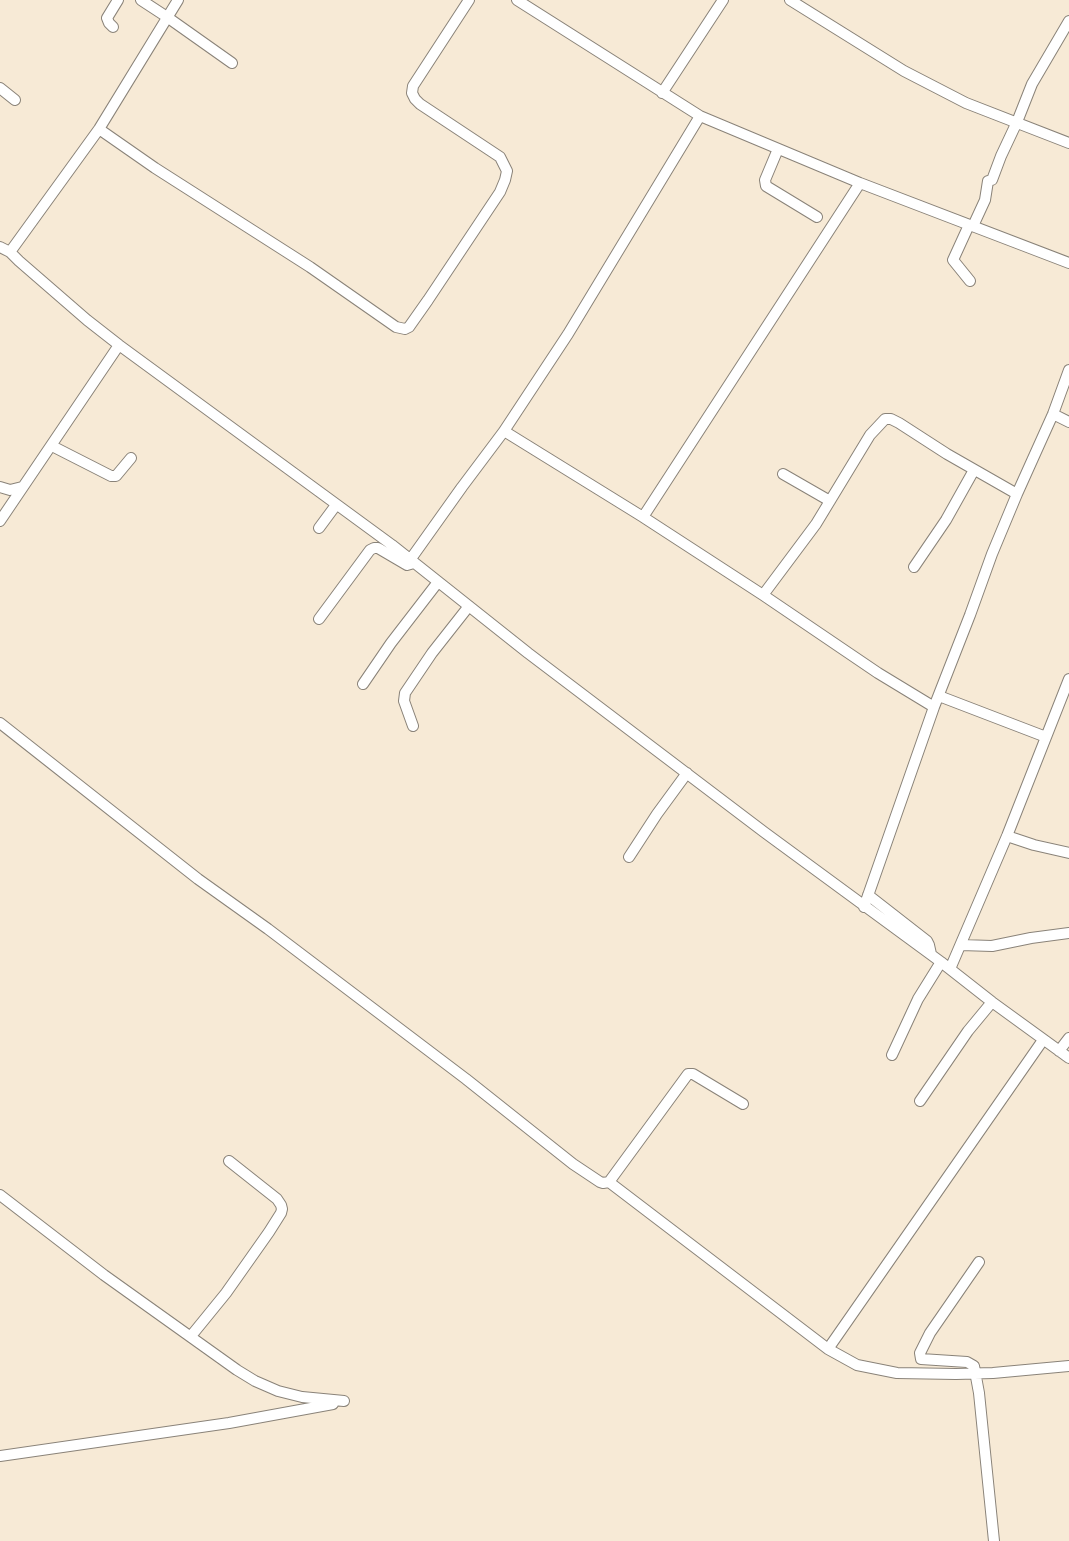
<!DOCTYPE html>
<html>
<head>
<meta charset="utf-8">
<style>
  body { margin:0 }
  canvas { display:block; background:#f7ead6 }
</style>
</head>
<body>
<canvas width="1069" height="1541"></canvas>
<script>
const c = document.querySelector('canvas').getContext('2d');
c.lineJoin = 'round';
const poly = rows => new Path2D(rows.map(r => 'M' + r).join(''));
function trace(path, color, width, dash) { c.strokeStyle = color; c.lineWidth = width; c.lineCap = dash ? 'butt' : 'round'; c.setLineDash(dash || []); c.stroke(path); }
const minor = poly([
  [141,0,167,17,232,63],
  [517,0,700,116,860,183,1069,263],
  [790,0,904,71,966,103,1069,143],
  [113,27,109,23,107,18,118,0],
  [0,88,15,100],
  [662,93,723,0],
  [99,129,155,168,310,267,396,327,405,329,409,327,428,300,500,192,505,180,507,171,500,157,420,104,415,99,412,93,413,86,469,0],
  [778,149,765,180,766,186,817,217],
  [969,225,953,260,970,281],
  [973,226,985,200,988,181,992,180,1001,156,1017,122,1032,84,1069,21],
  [0,247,10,252,19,261,87,320,119,345,392,545,528,653,764,832,941,962,992,1002,1069,1058],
  [10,252,99,129,178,0],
  [1053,414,1069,422],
  [504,431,643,517,763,595,878,673,934,707],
  [52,446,111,476,116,476,131,458],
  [783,474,830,501],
  [0,487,10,490,22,487],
  [643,517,860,183],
  [0,521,119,345],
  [319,528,336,505],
  [410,560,462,487,504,431,568,334,700,116],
  [914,567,946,520,974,470],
  [763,595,816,524,870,435,885,419,891,419,899,423,947,454,1017,494],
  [319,619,370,550,374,548,378,548,407,565,414,563],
  [363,684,391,643,438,582],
  [939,696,1046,737],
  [0,723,198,879,268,929,466,1079,573,1164,600,1182,603,1183,609,1182,688,1074,693,1074,743,1104],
  [413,726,404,701,405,693,432,653,469,606],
  [1007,836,1034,845,1069,853],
  [629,857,657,814,687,773],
  [868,895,927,941,929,945,931,954],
  [864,907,934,707,970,615,992,554,1017,494,1053,414,1069,370],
  [961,945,992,946,1031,938,1069,933],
  [950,969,1007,836,1069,679],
  [1059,1051,1069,1038],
  [892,1055,918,999,941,962],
  [920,1101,968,1031,992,1002],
  [609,1182,828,1349,857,1365,897,1373,956,1374,993,1373,1069,1366],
  [0,1195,104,1275,237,1370,255,1381,278,1391,302,1397,344,1401],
  [979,1262,930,1333,920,1353,921,1359,967,1362,974,1366,979,1393,994,1541],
  [191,1336,226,1293,269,1232,281,1213,282,1209,281,1205,277,1199,229,1161],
  [828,1349,1043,1040],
  [0,1456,229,1423,333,1404]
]);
trace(minor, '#8a8379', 12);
trace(minor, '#fff', 10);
</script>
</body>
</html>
